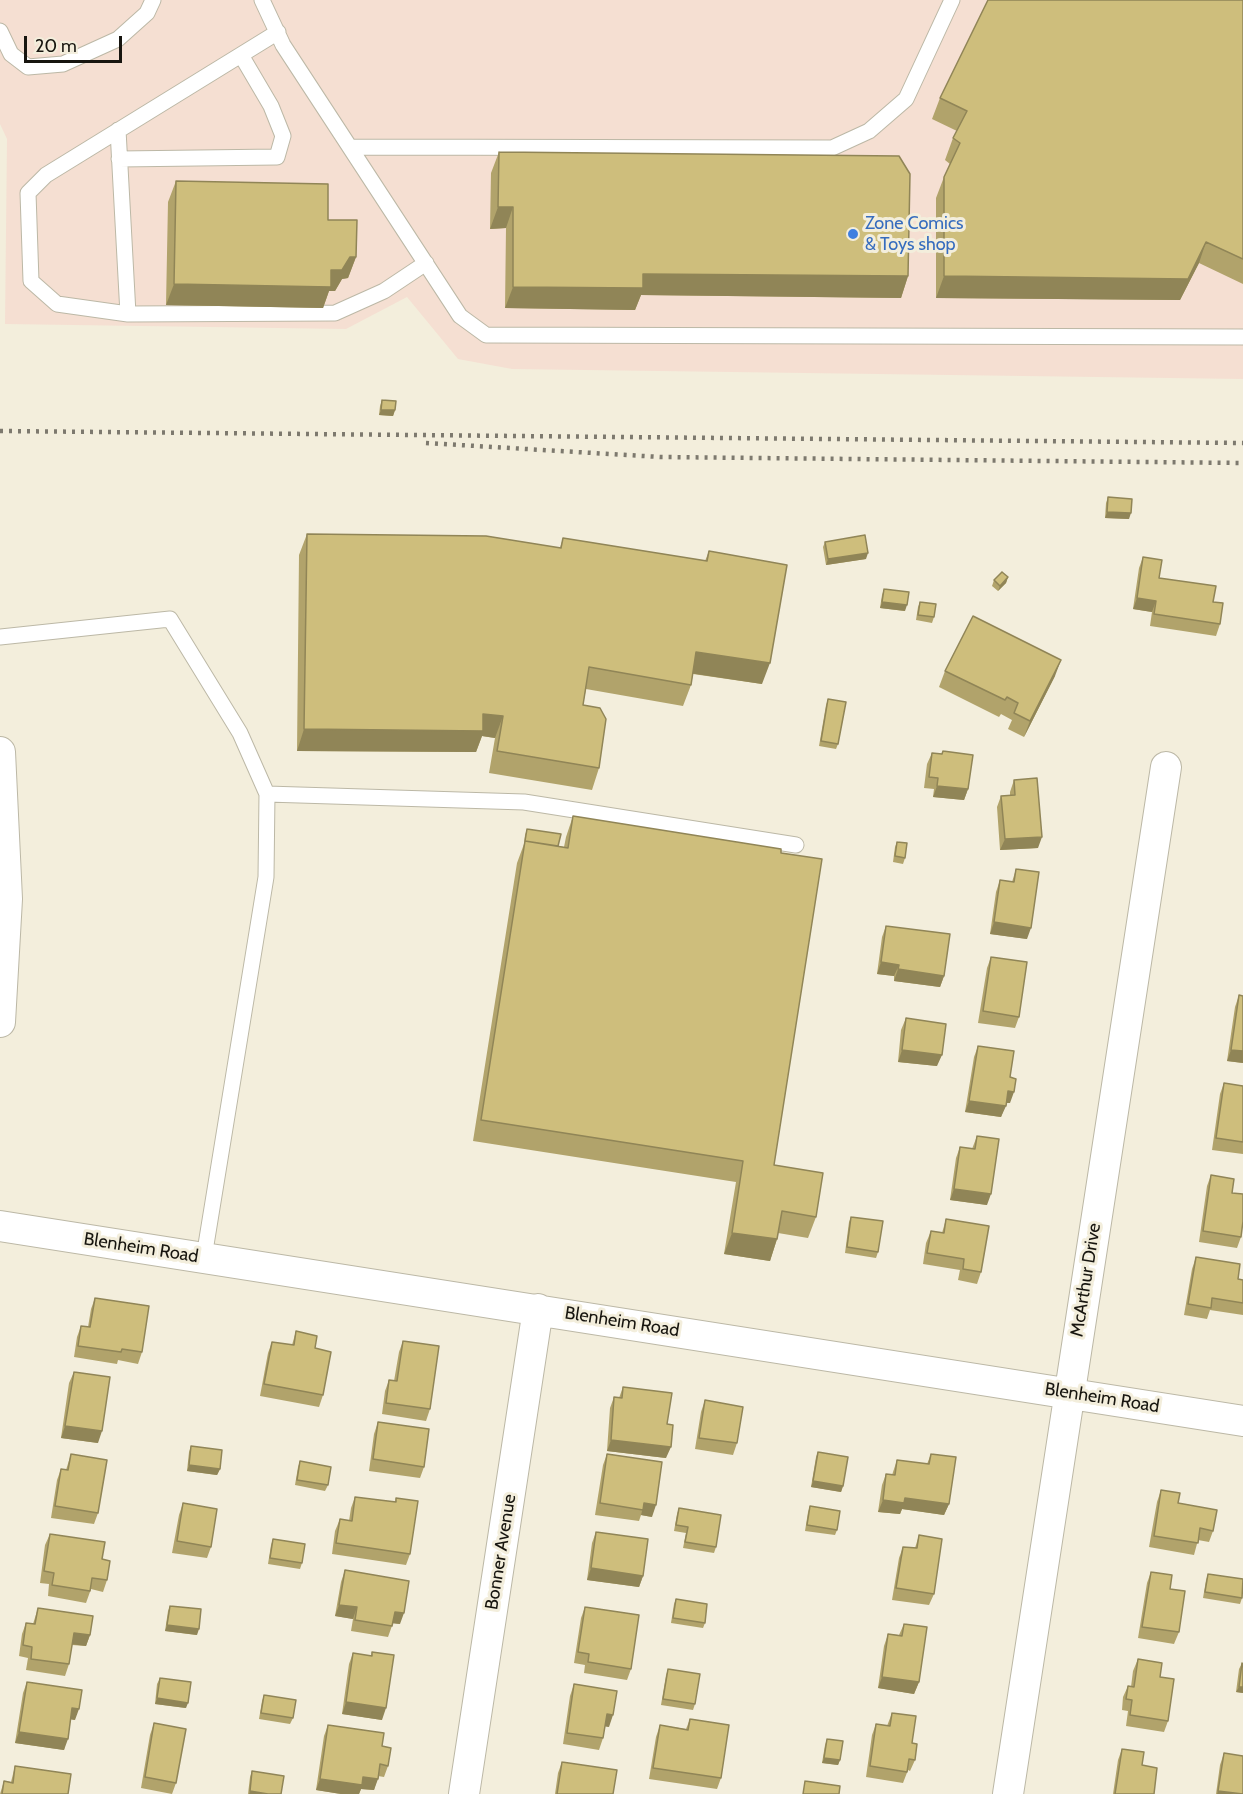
<!DOCTYPE html>
<html>
<head>
<meta charset="utf-8">
<style>
  body { margin:0 }
  #map { position:relative; width:1243px; height:1794px; overflow:hidden; background:#f3eedc; font-family:Cabin,sans-serif }
  canvas { display:block }
  .scale { position:absolute; left:24px; top:36px; width:98px; height:27px; box-sizing:border-box; border:3px solid #17150f; border-top:0; padding-left:8px; font-size:18px; line-height:21px; white-space:nowrap; color:#17150f; -webkit-text-stroke:4px #f3eedc; paint-order:stroke }
</style>
</head>
<body>
<div id="map">
<canvas width="1243" height="1794"></canvas>
<div class="scale">20 m</div>
</div>
<script>
const c = document.querySelector('canvas').getContext('2d');
c.lineJoin = 'round';
function paint(path, color) { c.fillStyle = color; c.fill(path, 'evenodd'); }
const poly = rows => new Path2D(rows.map(r => 'M' + r).join(''));
function trace(path, color, width, dash) { c.strokeStyle = color; c.lineWidth = width; c.lineCap = dash ? 'butt' : 'round'; c.setLineDash(dash || []); c.stroke(path); }
function label(font, color, halo, rows, align = 'center') {
  c.font = font + ' Cabin,sans-serif'; c.lineWidth = 6; c.setLineDash([]); c.textBaseline = 'middle'; c.strokeStyle = halo; c.fillStyle = color; for (const [text, x, y, turn = 0] of rows) {
    c.save(); c.translate(x, y); c.rotate((+turn || 0) * Math.PI / 180); c.textAlign = isNaN(turn) ? turn : align; if (halo) c.strokeText(text, 0, 0); c.fillText(text, 0, 0); c.restore();
  }
}
paint(poly([
  [0,0,1243,0,1243,379,512,369,458,359,407,297,346,329,5,324,7,139,0,124]
]), '#f5dfd2');
const lane = poly([
  [262,0,283,45,460,316,486,335,1243,337],
  [0,31,11,54,28,67,63,64,118,39,147,13,153,0],
  [278,32,46,175,28,193,31,281,57,304,128,314,335,313,384,291,426,263],
  [118,130,128,314],
  [350,147,832,148,869,131,906,99,952,0],
  [119,159,277,157,283,136,271,106,241,55],
  [0,637,170,619,240,733,267,794,266,877,204,1257],
  [267,794,524,802,796,845]
]);
const street = poly([
  [0,752,7,899,0,1022],
  [0,1226,1243,1421],
  [464,1794,538,1309],
  [1008,1794,1166,767]
]);
trace(lane, '#bcb8a6', 17);
trace(street, '#bcb8a6', 32);
trace(lane, '#fff', 15);
trace(street, '#fff', 30);
trace(poly([
  [0,431,1243,443],
  [426,443,660,457,1243,463]
]), '#7d796e', 4.5, [3, 6]);
paint(poly([
  [1243,0,1243,284,1199,263,1180,300,936,298,936,198,944,177,950,164,945,160,953,138,957,131,932,119,940,98],
  [499,152,908,276,901,298,641,295,635,310,505,308,506,228,490,229,491,173],
  [176,181,328,220,356,257,348,278,342,279,335,291,329,291,323,308,166,305,168,202],
  [382,400,395,410,393,416,379,415,380,406],
  [1108,497,1129,519,1105,518,1106,503],
  [307,534,560,548,563,538,705,561,709,551,762,684,693,674,691,685,683,706,586,689,583,705,599,768,592,790,489,773,495,738,482,736,476,752,297,751,299,555],
  [825,542,866,559,826,565,823,547],
  [1143,557,1159,578,1213,602,1220,624,1216,636,1150,626,1152,612,1133,609,1139,568],
  [1008,577,1006,583,998,591,992,586,994,580],
  [884,589,905,611,880,608,882,595],
  [920,602,934,617,932,623,916,620,918,607],
  [945,671,1055,676,1024,737,1008,729,1012,720,1001,714,999,717,939,687],
  [828,699,838,744,836,749,819,746,826,705],
  [943,751,968,789,964,800,933,797,934,789,924,788,927,764,932,753,942,754],
  [1014,780,1038,848,1000,850,997,807,1001,796,1010,795,1010,792],
  [573,816,781,853,774,1165,816,1217,808,1238,778,1233,777,1239,770,1261,724,1254,736,1182,473,1141,517,863,524,844,525,835,527,829,559,846,564,847,566,837],
  [897,842,905,858,903,864,893,862,895,847],
  [1016,869,1027,939,990,934,996,892,1000,880,1012,882],
  [886,926,944,976,940,987,894,981,894,976,877,974,882,937],
  [991,957,1019,1017,1015,1028,978,1023,987,968],
  [1239,995,1243,1063,1227,1061,1235,1007],
  [906,1018,937,1066,898,1062,901,1030],
  [978,1046,1010,1077,1010,1103,1006,1103,1001,1117,965,1112,974,1057],
  [1224,1083,1243,1086,1243,1154,1212,1150,1220,1094],
  [977,1136,987,1205,950,1200,956,1158,960,1147,972,1149],
  [1211,1175,1232,1193,1241,1237,1237,1248,1199,1242,1207,1186],
  [851,1217,878,1252,876,1258,845,1253,849,1222],
  [946,1219,981,1272,977,1284,958,1280,960,1270,923,1264,926,1243,931,1231,942,1233],
  [1196,1257,1238,1279,1243,1280,1243,1315,1210,1310,1207,1319,1184,1315,1192,1269],
  [95,1298,142,1352,138,1364,118,1360,117,1364,74,1357,77,1337,81,1326,88,1327,91,1309],
  [296,1331,315,1348,323,1395,319,1407,260,1396,268,1353,272,1342,292,1345],
  [403,1341,430,1409,426,1421,382,1414,385,1391,389,1380,394,1381,399,1352],
  [74,1372,98,1443,61,1438,69,1383],
  [623,1387,667,1424,666,1458,607,1451,610,1408,614,1397,619,1398],
  [705,1400,737,1443,733,1455,695,1449,701,1412],
  [378,1422,424,1467,420,1478,369,1471,374,1434],
  [191,1446,220,1469,217,1475,187,1471,189,1452],
  [818,1452,843,1486,841,1492,811,1487,816,1457],
  [71,1454,98,1513,94,1524,51,1518,57,1480,61,1469,66,1470],
  [607,1454,652,1517,641,1515,639,1521,595,1515,603,1465],
  [931,1454,949,1504,944,1515,902,1509,900,1514,878,1512,882,1485,886,1474,892,1475,897,1460,927,1464],
  [300,1461,328,1485,325,1491,295,1485,298,1467],
  [1161,1490,1213,1531,1209,1542,1198,1540,1194,1555,1149,1547,1157,1502],
  [355,1497,395,1502,396,1498,410,1554,406,1565,332,1554,335,1531,340,1519,349,1521,351,1508],
  [183,1503,211,1547,207,1558,172,1553,179,1515],
  [810,1506,837,1530,835,1535,805,1531,808,1512],
  [679,1508,716,1547,714,1553,683,1548,686,1533,674,1531,677,1514],
  [596,1532,643,1576,639,1587,587,1580,592,1543],
  [50,1534,102,1559,107,1580,103,1592,91,1589,86,1603,48,1596,49,1584,40,1583,45,1545],
  [919,1535,934,1594,929,1605,892,1600,899,1558,903,1547,915,1548],
  [273,1539,302,1563,300,1569,268,1564,271,1545],
  [345,1570,400,1624,393,1623,388,1637,351,1631,353,1619,335,1616,341,1582],
  [1151,1572,1179,1632,1174,1644,1138,1638,1147,1583],
  [1208,1574,1242,1598,1240,1604,1203,1598,1206,1580],
  [676,1599,705,1623,703,1628,671,1623,674,1604],
  [170,1606,197,1635,165,1631,168,1611],
  [585,1607,631,1669,627,1680,584,1673,585,1665,574,1663,581,1618],
  [38,1608,90,1635,86,1646,72,1645,69,1664,65,1676,26,1670,28,1658,19,1656,22,1634,26,1623,33,1624],
  [904,1624,919,1682,914,1694,878,1688,884,1646,888,1634,899,1635],
  [372,1652,382,1720,342,1714,349,1664,353,1653,371,1656],
  [1138,1659,1160,1677,1168,1721,1164,1732,1126,1726,1128,1711,1122,1710,1123,1697,1128,1686,1131,1687,1133,1671],
  [1242,1663,1243,1664,1243,1693,1236,1692,1239,1669],
  [668,1669,695,1704,693,1710,661,1705,666,1675],
  [160,1678,186,1708,155,1704,157,1684],
  [27,1682,75,1720,71,1719,64,1750,15,1743,23,1693],
  [574,1684,609,1727,605,1726,603,1738,599,1750,563,1744,570,1696],
  [264,1695,293,1718,290,1724,259,1719,262,1701],
  [892,1713,912,1743,915,1760,910,1771,908,1770,903,1783,866,1777,872,1735,876,1724,887,1726],
  [690,1719,721,1778,717,1789,649,1779,656,1737,660,1725,686,1729],
  [154,1723,176,1783,172,1794,141,1788,150,1735],
  [328,1725,382,1746,388,1766,384,1777,378,1776,374,1790,361,1789,359,1794,341,1794,316,1790,324,1736],
  [827,1739,840,1760,838,1765,822,1763,825,1745],
  [1122,1749,1154,1794,1113,1794,1118,1760],
  [1224,1753,1243,1794,1216,1794,1220,1765],
  [562,1762,613,1794,555,1794,558,1773],
  [15,1766,68,1794,0,1794,4,1781,11,1782],
  [252,1771,281,1794,248,1794,250,1777]
]), '#b1a36b');
paint(poly([
  [498,207,513,207,506,228,490,229],
  [1206,242,1199,263,1180,300,936,298,944,276],
  [350,257,356,257,348,278,342,279,335,291,329,291,323,308,166,305,174,284,331,270],
  [643,274,908,276,901,298,641,295,635,310,505,308,513,287],
  [381,410,395,410,393,416,379,415],
  [1107,512,1131,513,1129,519,1105,518],
  [868,553,866,559,826,565,828,559],
  [1008,577,1006,583,998,591,1000,586],
  [1137,598,1156,601,1152,612,1133,609],
  [882,602,907,605,905,611,880,608],
  [696,652,770,663,762,684,689,673],
  [1061,660,1055,676,1024,737,1030,721],
  [483,714,503,716,495,738,482,736,476,752,297,751,304,729],
  [937,786,968,789,964,800,933,797],
  [1042,837,1038,848,1000,850,1005,839],
  [994,922,1031,928,1027,939,990,934],
  [881,962,899,965,894,976,877,974],
  [898,969,944,976,940,987,894,981],
  [902,1050,942,1055,937,1066,898,1062],
  [1231,1050,1243,1051,1243,1063,1227,1061],
  [1008,1091,1014,1092,1010,1103,1004,1103],
  [969,1101,1006,1106,1001,1117,965,1112],
  [954,1189,991,1194,987,1205,950,1200],
  [732,1233,777,1239,770,1261,724,1254],
  [65,1426,102,1431,98,1443,61,1438],
  [611,1440,671,1447,666,1458,607,1451],
  [189,1465,220,1469,217,1475,187,1471],
  [813,1481,843,1486,841,1492,811,1487],
  [905,1498,949,1504,944,1515,902,1509,900,1514,878,1512,883,1500],
  [644,1503,656,1505,652,1517,641,1515],
  [591,1568,643,1576,639,1587,587,1580],
  [339,1605,357,1607,353,1619,335,1616],
  [395,1612,404,1613,400,1624,390,1623],
  [167,1625,199,1629,197,1635,165,1631],
  [74,1633,90,1635,86,1646,70,1644],
  [882,1677,919,1682,914,1694,878,1688],
  [1239,1687,1243,1687,1243,1693,1236,1692],
  [157,1698,188,1703,186,1708,155,1704],
  [346,1702,386,1708,382,1720,342,1714],
  [72,1708,79,1709,75,1720,68,1719],
  [607,1714,613,1715,609,1727,603,1726],
  [19,1732,68,1739,64,1750,15,1743],
  [824,1758,840,1760,838,1765,822,1763],
  [363,1777,378,1779,374,1790,361,1789,359,1794,341,1794,316,1790,320,1779],
  [250,1791,268,1794,249,1794],
  [1218,1791,1237,1794,1217,1794]
]), '#908557');
const building = poly([
  [988,0,1243,0,1243,259,1206,242,1188,279,944,276,944,177,960,143,953,138,967,111,940,98,988,0],
  [499,152,899,156,910,174,908,276,643,274,643,288,513,287,513,207,498,207,499,152],
  [176,181,328,184,328,220,357,220,356,257,350,257,342,270,331,270,331,287,174,284,176,181],
  [382,400,396,401,395,410,381,410,382,400],
  [1108,497,1132,499,1131,513,1107,512,1108,497],
  [307,534,486,536,561,548,563,538,707,561,709,551,787,565,770,663,696,652,691,685,589,667,583,705,600,708,606,719,599,768,497,751,503,716,483,714,483,731,304,729,307,534],
  [865,535,868,553,828,559,825,542,865,535],
  [1143,557,1162,560,1159,578,1216,586,1213,602,1223,603,1220,624,1154,614,1156,601,1137,598,1143,557],
  [1002,572,1008,577,1000,586,994,580,1002,572],
  [884,589,909,592,907,605,882,602,884,589],
  [920,602,936,604,934,617,918,615,920,602],
  [973,616,1061,660,1030,721,1014,713,1018,703,1007,697,1005,700,945,671,973,616],
  [828,699,846,702,838,744,821,741,828,699],
  [943,751,973,755,968,789,937,786,938,778,929,777,932,753,942,754,943,751],
  [1037,778,1042,837,1005,839,1001,796,1015,795,1014,780,1037,778],
  [573,816,781,849,781,853,822,859,774,1165,823,1173,816,1217,782,1211,777,1239,732,1233,743,1161,481,1120,525,841,568,848,573,816],
  [527,829,561,834,558,846,525,841,527,829],
  [897,842,907,843,905,858,895,856,897,842],
  [1016,869,1039,872,1031,928,994,922,1000,880,1014,882,1016,869],
  [886,926,950,934,944,976,898,969,899,965,881,962,886,926],
  [991,957,1027,962,1019,1017,983,1011,991,957],
  [1239,995,1243,996,1243,1051,1231,1050,1239,995],
  [906,1018,946,1024,942,1055,902,1050,906,1018],
  [978,1046,1014,1051,1010,1077,1016,1079,1014,1092,1008,1091,1006,1106,969,1101,978,1046],
  [1224,1083,1243,1086,1243,1142,1216,1138,1224,1083],
  [977,1136,999,1139,991,1194,954,1189,960,1147,975,1149,977,1136],
  [1211,1175,1234,1179,1232,1193,1243,1194,1243,1221,1241,1237,1203,1231,1211,1175],
  [851,1217,883,1221,878,1252,847,1247,851,1217],
  [946,1219,989,1226,981,1272,963,1269,964,1259,927,1253,931,1231,944,1233,946,1219],
  [1196,1257,1240,1264,1238,1279,1243,1280,1243,1303,1212,1298,1211,1308,1188,1304,1196,1257],
  [95,1298,149,1306,142,1352,122,1349,121,1352,78,1346,81,1326,90,1327,95,1298],
  [296,1331,317,1336,315,1348,331,1352,323,1395,264,1384,272,1342,294,1345,296,1331],
  [403,1341,439,1346,430,1409,386,1403,389,1380,397,1381,403,1341],
  [74,1372,110,1377,102,1431,65,1426,74,1372],
  [623,1387,672,1393,667,1424,673,1425,671,1447,611,1440,614,1397,622,1398,623,1387],
  [705,1400,743,1407,737,1443,699,1438,705,1400],
  [378,1422,429,1429,424,1467,373,1459,378,1422],
  [191,1446,222,1450,220,1469,189,1465,191,1446],
  [818,1452,848,1457,843,1486,813,1481,818,1452],
  [71,1454,107,1460,98,1513,55,1506,61,1469,68,1470,71,1454],
  [607,1454,662,1462,656,1505,644,1503,643,1510,600,1503,607,1454],
  [931,1454,956,1457,949,1504,905,1498,904,1503,883,1500,886,1474,895,1475,897,1460,929,1464,931,1454],
  [300,1461,331,1467,328,1485,297,1480,300,1461],
  [1161,1490,1180,1493,1178,1503,1217,1510,1213,1531,1200,1528,1198,1543,1154,1536,1161,1490],
  [355,1497,396,1502,396,1498,418,1501,410,1554,336,1543,340,1519,352,1521,355,1497],
  [183,1503,217,1509,211,1547,177,1541,183,1503],
  [810,1506,840,1511,837,1530,807,1525,810,1506],
  [679,1508,721,1515,716,1547,685,1542,688,1527,676,1525,679,1508],
  [596,1532,648,1539,643,1576,591,1568,596,1532],
  [50,1534,105,1542,102,1559,110,1561,107,1580,92,1578,90,1591,52,1585,54,1573,44,1571,50,1534],
  [919,1535,942,1539,934,1594,896,1588,903,1547,917,1548,919,1535],
  [273,1539,305,1544,302,1563,270,1558,273,1539],
  [345,1570,409,1581,404,1613,395,1612,392,1626,355,1620,357,1607,339,1605,345,1570],
  [1151,1572,1172,1575,1170,1589,1185,1591,1179,1632,1142,1627,1151,1572],
  [1208,1574,1243,1579,1242,1598,1205,1592,1208,1574],
  [676,1599,707,1604,705,1623,673,1618,676,1599],
  [170,1606,201,1609,199,1629,167,1625,170,1606],
  [585,1607,639,1615,631,1669,588,1662,589,1654,578,1652,585,1607],
  [38,1608,93,1616,90,1635,74,1633,69,1664,31,1659,32,1647,23,1645,26,1623,35,1624,38,1608],
  [904,1624,927,1627,919,1682,882,1677,888,1634,902,1636,904,1624],
  [372,1652,394,1655,386,1708,346,1702,353,1653,372,1656,372,1652],
  [1138,1659,1162,1663,1160,1677,1174,1679,1168,1721,1130,1715,1132,1700,1126,1699,1128,1686,1134,1687,1138,1659],
  [1242,1663,1243,1664,1243,1687,1239,1687,1242,1663],
  [668,1669,700,1674,695,1704,663,1699,668,1669],
  [160,1678,191,1682,188,1703,157,1698,160,1678],
  [27,1682,82,1690,79,1709,72,1708,68,1739,19,1732,27,1682],
  [574,1684,617,1691,613,1715,607,1714,603,1738,567,1733,574,1684],
  [264,1695,296,1700,293,1718,261,1713,264,1695],
  [892,1713,916,1716,912,1743,917,1744,915,1760,909,1759,907,1772,870,1766,876,1724,890,1726,892,1713],
  [690,1719,729,1725,721,1778,653,1768,660,1725,688,1730,690,1719],
  [154,1723,186,1729,176,1783,145,1777,154,1723],
  [328,1725,384,1733,382,1746,391,1748,388,1766,380,1764,378,1779,363,1777,362,1785,320,1779,328,1725],
  [827,1739,843,1741,840,1760,824,1758,827,1739],
  [1122,1749,1144,1752,1142,1765,1157,1768,1154,1794,1115,1794,1122,1749],
  [1224,1753,1243,1756,1243,1794,1218,1791,1224,1753],
  [562,1762,617,1770,613,1794,557,1794,562,1762],
  [15,1766,71,1774,68,1794,2,1794,4,1781,13,1783,15,1766],
  [252,1771,284,1776,281,1794,268,1794,250,1791,252,1771],
  [805,1781,840,1786,839,1794,803,1794,805,1781]
]);
paint(building, '#cebe7c');
trace(building, '#908557', 1.5);
for (const [x, y, r, color] of [
  [853,234,6,"#3f7fe0"]
]) { const dot = new Path2D(); dot.arc(x, y, r, 0, 2 * Math.PI); c.fillStyle = color; c.fill(dot); trace(dot, '#f3eedc', 2); }
label('18px', '#366cbe', '#f3eedc', [
  ["Zone Comics",865,224],
  ["& Toys shop",865,245]
], 'left');
label('18px', '#17150f', '#f3eedc', [
  ["Blenheim Road",141,1248,9],
  ["McArthur Drive",1086,1280,-81],
  ["Blenheim Road",622,1322,9],
  ["Blenheim Road",1102,1398,9],
  ["Bonner Avenue",501,1552,-81]
]);
</script>
</body>
</html>
